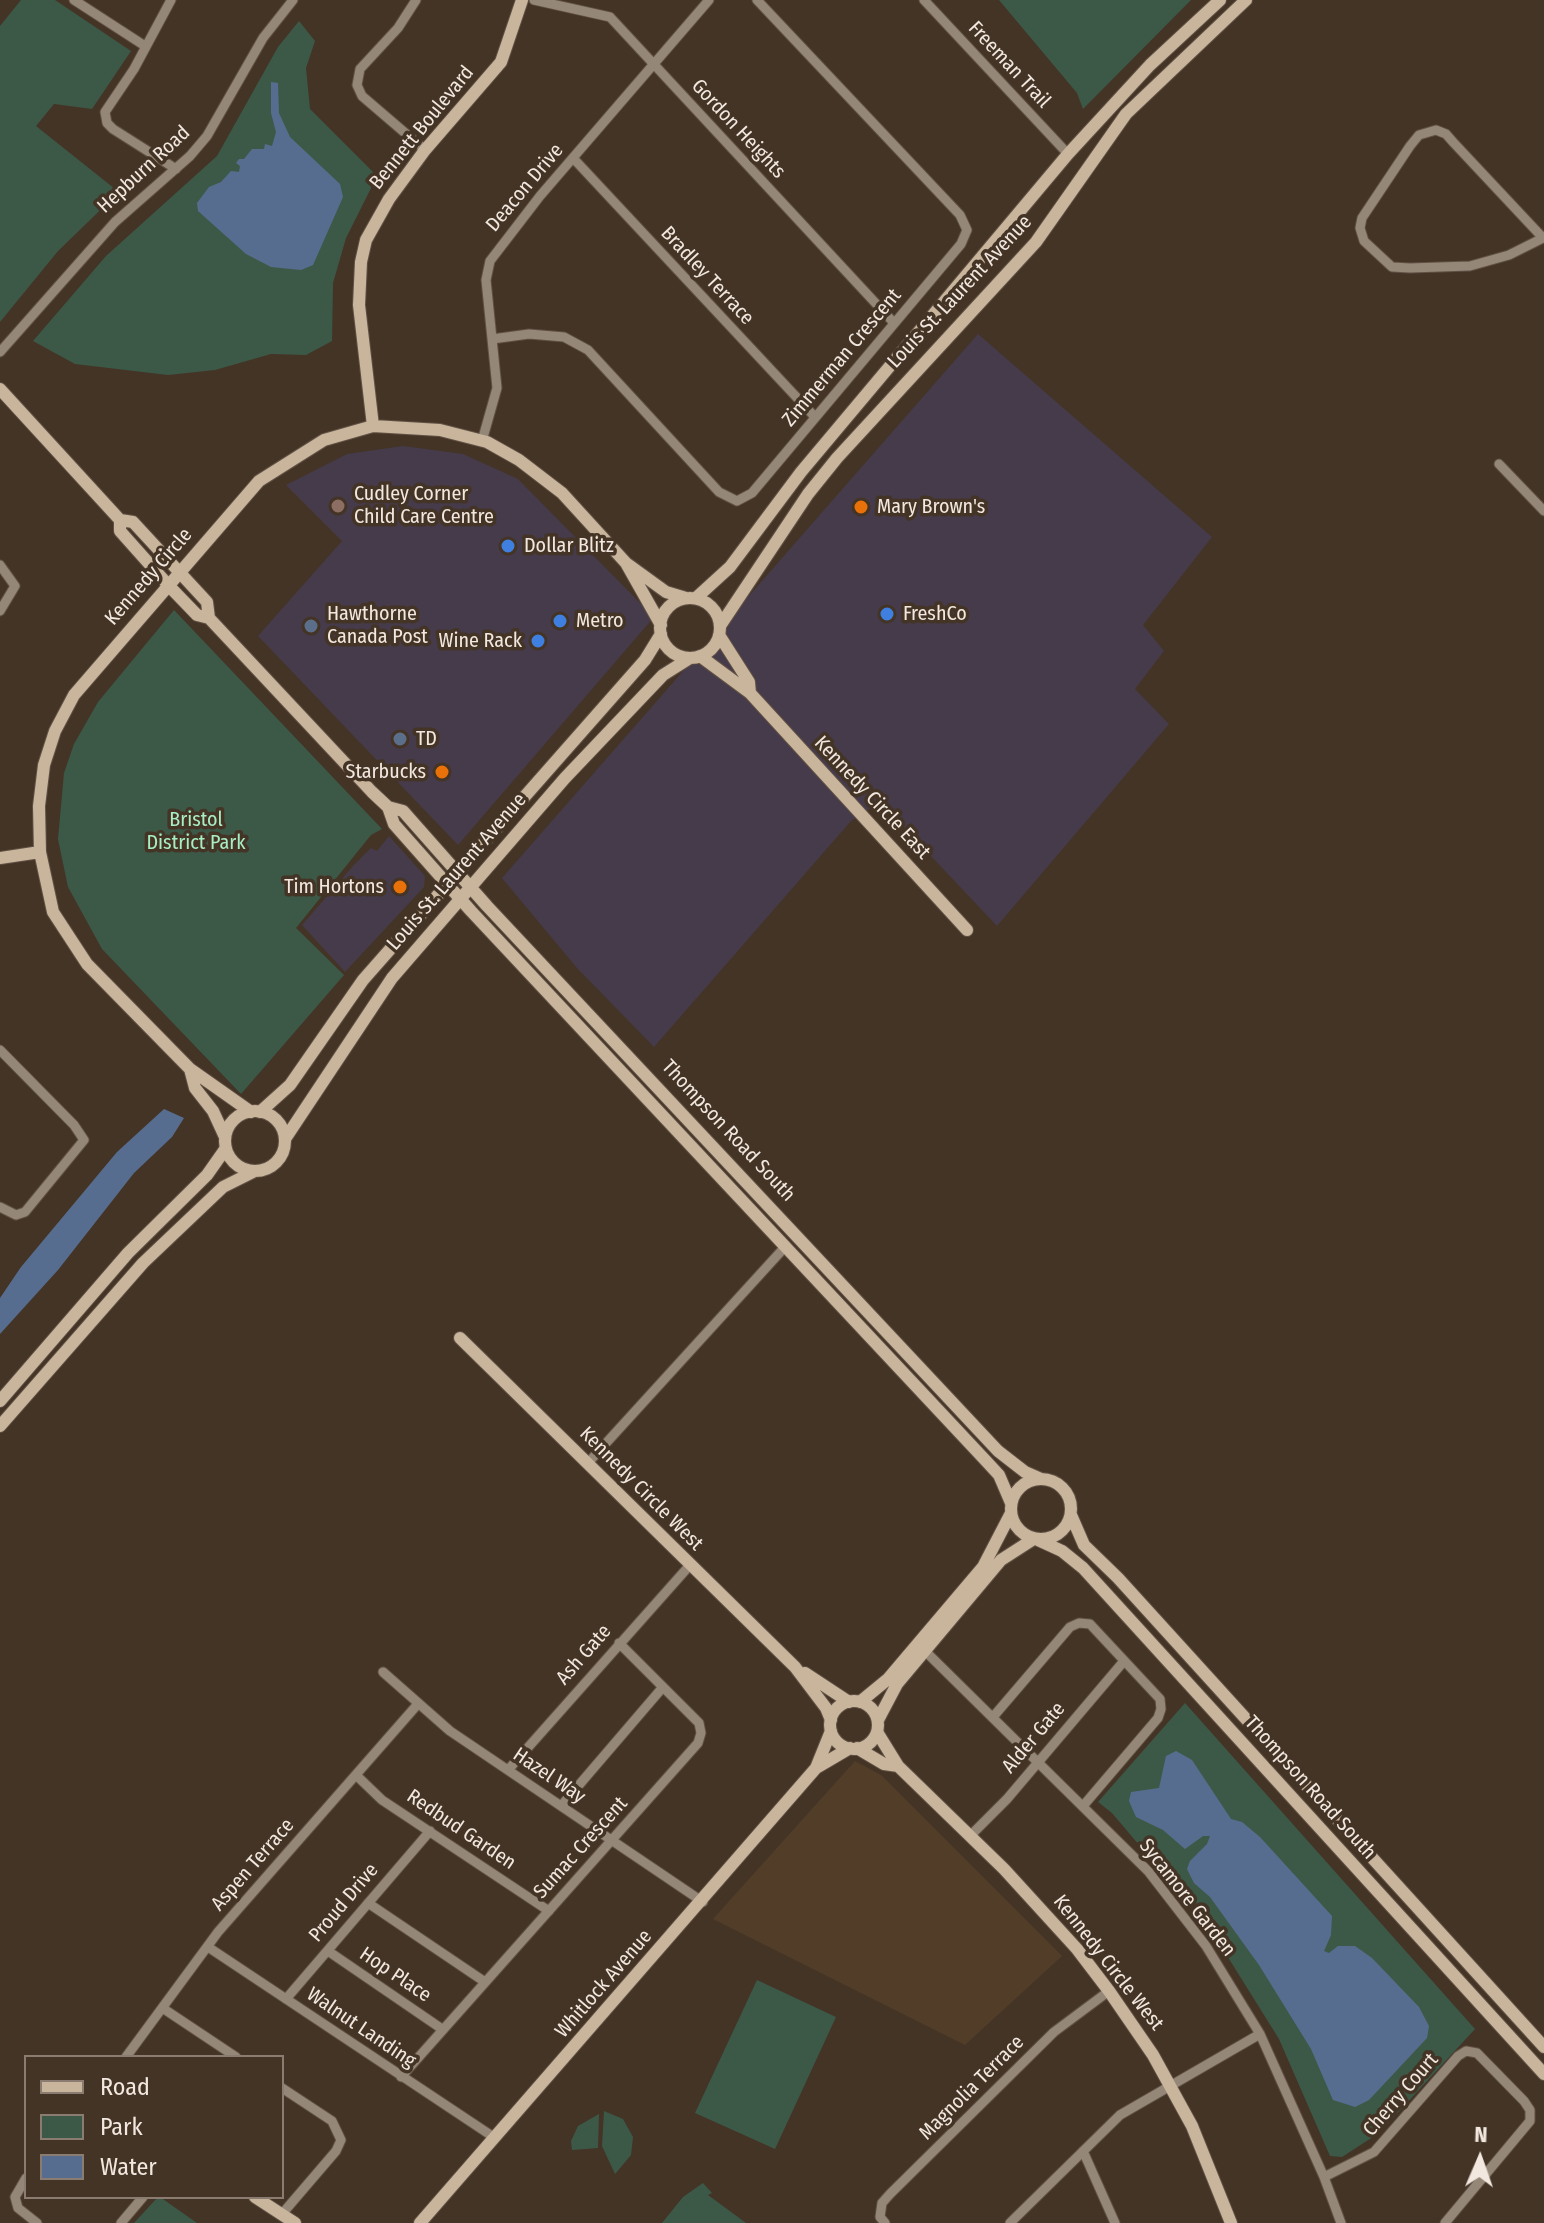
<!DOCTYPE html>
<html>
<head>
<meta charset="utf-8">
<style>
  body { margin:0 }
  #map { position:relative; width:1544px; height:2223px; overflow:hidden; background:#443426; font-family:"Fira Sans Condensed",sans-serif }
  canvas { display:block }
  .legend { position:absolute; left:24px; top:2055px; width:260px; height:144px; box-sizing:border-box; background:#443426; border:2px solid #8a7c70; margin:0; padding:10px 14px; list-style:none; font-size:24px; color:#f2e8df }
  .legend li { display:flex; align-items:center; gap:16px; height:40px }
  .legend b { width:40px; border:2px solid #8a7c70 }
  .north { position:absolute; left:1440px; top:2119px; width:80px; height:80px; -webkit-text-stroke:6px #443426; paint-order:stroke; rotate:2deg; font-size:22px; font-weight:700; line-height:32px; text-align:center; color:#f2e8df }
  .north::after { content:''; display:block; margin:auto; width:28px; height:36px; background:#f2e8df; clip-path:polygon(50% 0,100% 100%,50% 72%,0 100%) }
</style>
</head>
<body>
<div id="map">
<canvas width="1544" height="2223"></canvas>
<ul class="legend">
<li><b style="height:10px;background:#c9b49c"></b>Road</li>
<li><b style="height:22px;background:#3c5948"></b>Park</li>
<li><b style="height:22px;background:#576d8f"></b>Water</li>
</ul>
<div class="north">N</div>
</div>
<script>
const c = document.querySelector('canvas').getContext('2d');
c.lineJoin = 'round';
function paint(path, color) { c.fillStyle = color; c.fill(path, 'evenodd'); }
const poly = rows => new Path2D(rows.map(r => 'M' + r).join(''));
function trace(path, color, width, dash) { c.strokeStyle = color; c.lineWidth = width; c.lineCap = dash ? 'butt' : 'round'; c.setLineDash(dash || []); c.stroke(path); }
function label(font, color, halo, rows, align = 'center') {
  c.font = font + ' "Fira Sans Condensed",sans-serif'; c.lineWidth = 7; c.setLineDash([]); c.textBaseline = 'middle'; c.strokeStyle = halo; c.fillStyle = color; for (const [text, x, y, turn = 0] of rows) {
    c.save(); c.translate(x, y); c.rotate((+turn || 0) * Math.PI / 180); c.textAlign = isNaN(turn) ? turn : align; if (halo) c.strokeText(text, 0, 0); c.fillText(text, 0, 0); c.restore();
  }
}
paint(poly([
  [978,334,1212,537,1143,625,1164,651,1135,689,1169,724,997,926,880,802,851,821,654,1047,577,968,502,878],
  [403,446,463,454,518,479,654,617,458,845,258,636,342,541,286,485,347,454],
  [389,836,425,876,424,887,345,972,302,925,353,866,371,848,377,851]
]), '#463b4a');
paint(poly([
  [855,1761,881,1775,1062,1956,965,2045,713,1919]
]), '#523d29');
paint(poly([
  [21,0,55,0,131,51,92,109,54,104,36,126,115,189,122,189,58,251,0,322,0,26],
  [999,0,1191,0,1083,109,1077,93],
  [299,21,315,41,306,68,310,109,377,176,346,238,333,283,332,341,306,355,271,354,215,370,168,375,75,364,33,341,106,256,217,156,278,47],
  [174,610,382,829,371,835,296,928,344,975,241,1094,102,949,68,887,58,839,64,773,74,744,98,702],
  [1185,1703,1475,2029,1379,2133,1342,2157,1330,2156,1279,2039,1211,1930,1112,1813,1098,1802],
  [757,1980,836,2017,775,2149,695,2113],
  [604,2111,623,2119,633,2137,631,2155,615,2174,602,2146],
  [599,2114,598,2148,572,2150,571,2141,578,2126],
  [703,2183,712,2193,708,2195,746,2223,662,2223,683,2197],
  [158,2197,160,2197,197,2223,134,2223]
]), '#3c5948');
paint(poly([
  [271,82,278,83,279,113,290,137,340,184,343,197,313,265,301,270,271,267,246,254,198,211,197,203,209,187,221,182,231,171,239,172,240,166,236,163,239,159,244,159,252,149,264,149,265,144,272,146,276,132,271,113],
  [164,1109,184,1118,172,1137,134,1173,58,1270,0,1334,0,1298,21,1267,117,1152],
  [1176,1751,1192,1760,1231,1819,1242,1822,1260,1837,1332,1916,1331,1935,1324,1951,1329,1953,1338,1946,1355,1946,1372,1958,1419,2007,1429,2026,1427,2038,1369,2100,1355,2107,1333,2100,1311,2049,1259,1965,1210,1897,1194,1883,1187,1869,1190,1861,1207,1844,1210,1836,1203,1836,1185,1849,1163,1830,1136,1817,1129,1801,1131,1792,1159,1788,1166,1756]
]), '#576d8f');
const street = poly([
  [74,0,145,46],
  [171,0,134,69,105,112,107,123,113,129,176,169],
  [416,0,398,28,360,69,357,85,362,96,425,150],
  [534,0,610,17,894,323],
  [924,0,1068,154],
  [573,158,815,417],
  [1544,237,1543,238,1509,255,1470,266,1410,268,1392,267,1364,241,1360,228,1362,218,1410,146,1419,135,1436,130,1446,134,1453,142,1543,238,1544,238],
  [492,339,529,334,564,337,588,350,719,492,737,501,752,493,961,244,967,230,960,215,757,0],
  [0,352,115,222,190,156,207,136,263,38,293,0],
  [482,441,497,388,486,280,490,261,540,196,709,0],
  [1499,464,1544,511],
  [0,565,15,586,0,611],
  [0,1050,74,1125,84,1140,25,1212,16,1215,0,1207],
  [587,1464,784,1248],
  [922,1648,1148,1871,1206,1946,1260,2034,1324,2177,1341,2223],
  [383,1672,450,1731,703,1902],
  [993,1717,1070,1627,1079,1623,1090,1624,1160,1699,1161,1709,1158,1718,1083,1806],
  [508,1770,690,1565],
  [356,1775,382,1800,549,1911],
  [561,1806,663,1687],
  [970,1836,1007,1799,1124,1661],
  [368,1903,485,1982],
  [208,1947,495,2138],
  [328,1951,442,2029],
  [286,1999,430,1831],
  [164,2009,236,2057],
  [126,2057,218,1932,417,1705],
  [401,2077,698,1743,701,1733,699,1723,619,1643],
  [1083,2151,1115,2223],
  [1324,2177,1374,2152,1458,2056,1466,2051,1477,2053,1524,2101,1530,2110,1530,2121,1445,2223],
  [26,2178,15,2197,18,2208,37,2223],
  [282,2214,336,2151,341,2140,332,2121,282,2088],
  [121,2223,143,2197],
  [885,2223,880,2217,882,2203,890,2194,1054,2032,1109,1991],
  [1010,2223,1120,2115,1260,2034]
]);
const secondary = poly([
  [0,389,120,520,133,522,207,602,209,618,372,792,388,807,403,811,487,906,998,1451,1025,1472,1041,1479],
  [373,426,359,305,361,262,366,240,389,199,425,150,501,62,522,0],
  [120,520,120,531,169,586,197,615,209,618],
  [626,563,661,625],
  [696,598,730,567,801,472,1068,154,1150,65,1220,0],
  '660 628a30 30 0 1 1 60 0a30 30 0 1 1-60 0Z',
  [720,626,808,494,837,458,1036,242,1126,114,1246,0],
  [700,656,750,693,749,682,719,635],
  [750,693,967,930],
  [388,807,394,824,471,911,987,1462,999,1475,1011,1503],
  [0,858,40,852],
  [190,1069,195,1088,213,1111,225,1137],
  '225 1141a30 30 0 1 1 60 0a30 30 0 1 1-60 0Z',
  [251,1112,190,1069,87,964,53,912,40,852,39,806,44,765,55,731,74,695,259,481,324,440,373,426,440,430,487,442,519,460,562,493,626,563,666,592,686,598],
  [260,1112,290,1085,363,980,645,660,661,634],
  [285,1139,392,978,565,778,663,675,690,658],
  [460,1338,795,1667,826,1708,831,1720],
  [0,1401,128,1253,207,1175,226,1148],
  [0,1426,143,1263,223,1187,255,1171],
  '1011 1509a30 30 0 1 1 60 0a30 30 0 1 1-60 0Z',
  [1071,1515,1084,1545,1118,1578,1544,2047],
  [1038,1540,1062,1551,1083,1568,1544,2074],
  [805,1673,849,1702],
  '830 1725a24 24 0 1 1 48 0a24 24 0 1 1-48 0Z',
  [860,1702,888,1679,983,1567,1011,1513],
  [878,1720,897,1684,1001,1560,1032,1540],
  [877,1732,898,1766,1004,1869,1077,1949,1109,1991,1153,2055,1192,2126,1231,2223],
  [857,1748,884,1764,898,1766],
  [816,1768,850,1748],
  [255,2197,295,2223],
  [420,2223,816,1768,831,1731]
]);
trace(street, '#605144', 11);
trace(secondary, '#605144', 14);
trace(street, '#948778', 9);
trace(secondary, '#c9b49c', 12);
for (const [x, y, r, color] of [
  [338,506,8,"#8d6e63"],
  [861,507,8,"#e8710a"],
  [508,546,8,"#3f7fe0"],
  [887,614,8,"#3f7fe0"],
  [560,621,8,"#3f7fe0"],
  [311,626,8,"#5c6f8a"],
  [538,641,8,"#3f7fe0"],
  [400,739,8,"#5c6f8a"],
  [442,772,8,"#e8710a"],
  [400,887,8,"#e8710a"]
]) { const dot = new Path2D(); dot.arc(x, y, r, 0, 2 * Math.PI); c.fillStyle = color; c.fill(dot); trace(dot, '#443426', 3); }
label('20px', '#f2e8df', '#443426', [
  ["Freeman Trail",1009,65,47],
  ["Bennett Boulevard",422,128,-51],
  ["Gordon Heights",738,129,47],
  ["Hepburn Road",144,170,-43],
  ["Deacon Drive",525,188,-50],
  ["Bradley Terrace",707,276,47],
  ["Louis St. Laurent Avenue",960,292,-47],
  ["Zimmerman Crescent",842,358,-50],
  ["Kennedy Circle",149,577,-49],
  ["Kennedy Circle East",872,798,47],
  ["Louis St. Laurent Avenue",457,872,-49],
  ["Thompson Road South",728,1131,47],
  ["Kennedy Circle West",641,1489,45],
  ["Ash Gate",584,1655,-49],
  ["Alder Gate",1034,1738,-50],
  ["Hazel Way",549,1776,34],
  ["Thompson Road South",1310,1788,48],
  ["Redbud Garden",461,1830,34],
  ["Sumac Crescent",581,1848,-48],
  ["Aspen Terrace",253,1865,-49],
  ["Sycamore Garden",1187,1898,52],
  ["Proud Drive",344,1903,-50],
  ["Kennedy Circle West",1108,1963,52],
  ["Hop Place",395,1975,34],
  ["Whitlock Avenue",604,1984,-49],
  ["Walnut Landing",361,2028,34],
  ["Magnolia Terrace",972,2088,-45],
  ["Cherry Court",1401,2095,-49]
]);
label('20px', '#f2e8df', '#443426', [
  ["Cudley Corner",354,494],
  ["Child Care Centre",354,517],
  ["Mary Brown's",877,507],
  ["Dollar Blitz",524,546],
  ["Hawthorne",327,614],
  ["Canada Post",327,637],
  ["FreshCo",903,614],
  ["Metro",576,621],
  ["Wine Rack",522,641,"right"],
  ["TD",416,739],
  ["Starbucks",426,772,"right"],
  ["Tim Hortons",384,887,"right"]
], 'left');
label('20px', '#a8eec4', '#443426', [
  ["Bristol",196,820],
  ["District Park",196,843]
]);
</script>
</body>
</html>
